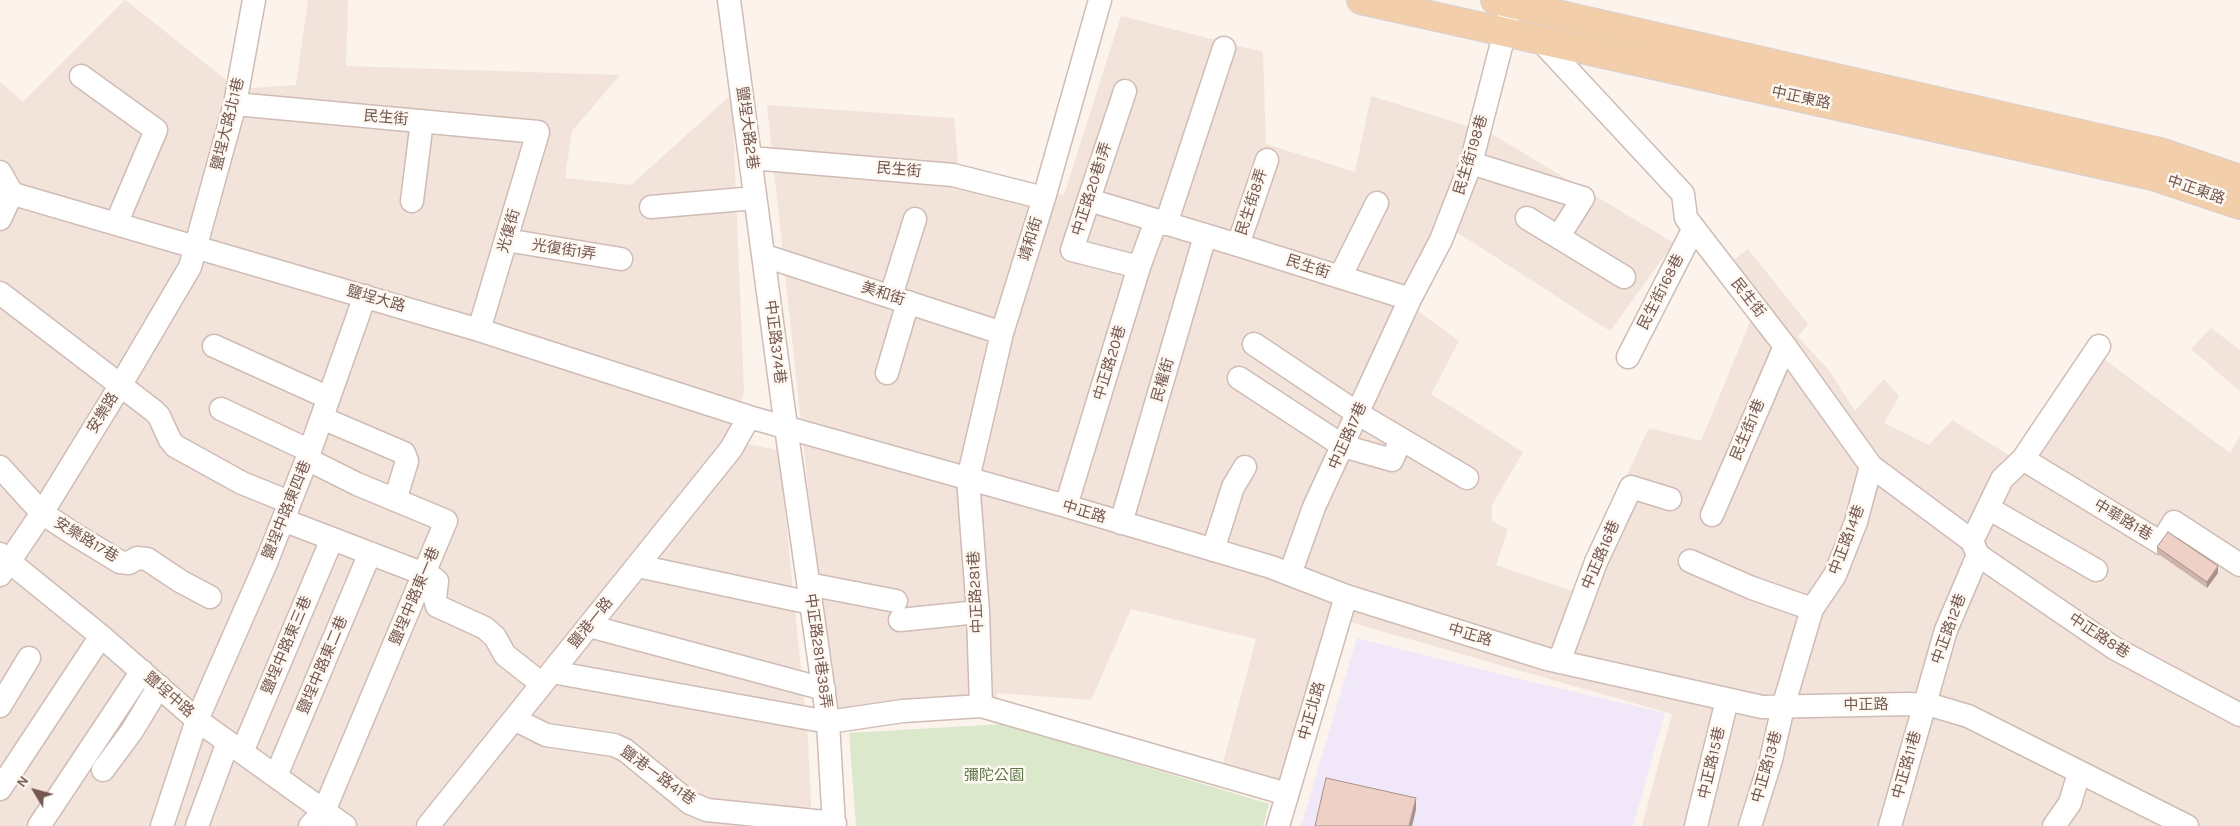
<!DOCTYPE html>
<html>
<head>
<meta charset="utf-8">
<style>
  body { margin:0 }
  #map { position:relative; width:2240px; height:826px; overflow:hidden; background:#fbf3ec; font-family:Karla,sans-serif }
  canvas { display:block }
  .north { position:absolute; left:10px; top:766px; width:50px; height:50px; -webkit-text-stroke:4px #fef8f2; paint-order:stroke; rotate:307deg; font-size:14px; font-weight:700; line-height:20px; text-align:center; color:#745850 }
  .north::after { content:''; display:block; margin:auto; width:18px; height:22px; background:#745850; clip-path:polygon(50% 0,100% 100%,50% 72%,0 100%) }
</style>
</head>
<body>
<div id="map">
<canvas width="2240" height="826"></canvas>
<div class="north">N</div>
</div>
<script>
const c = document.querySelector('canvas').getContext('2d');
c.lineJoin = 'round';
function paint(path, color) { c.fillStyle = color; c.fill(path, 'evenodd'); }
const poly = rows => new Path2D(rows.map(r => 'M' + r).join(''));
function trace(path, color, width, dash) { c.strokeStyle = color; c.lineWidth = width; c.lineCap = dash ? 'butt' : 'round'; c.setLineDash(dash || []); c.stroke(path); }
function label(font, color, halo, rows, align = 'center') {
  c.font = font + ' Karla,"Noto Sans TC",sans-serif'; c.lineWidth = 5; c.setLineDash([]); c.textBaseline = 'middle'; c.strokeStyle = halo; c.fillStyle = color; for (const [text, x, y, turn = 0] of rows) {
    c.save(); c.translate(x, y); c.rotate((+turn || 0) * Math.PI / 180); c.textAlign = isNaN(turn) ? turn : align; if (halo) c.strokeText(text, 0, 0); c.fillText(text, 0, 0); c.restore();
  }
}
paint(poly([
  [125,0,238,89,296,85,308,0,348,0,346,66,620,75,572,131,565,178,631,185,732,94,744,393,725,440,779,450,808,739,812,826,0,826,0,82,23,102],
  [1121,16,1263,52,1266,144,1355,172,1371,96,1490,133,1674,243,1610,331,1455,231,1418,311,1459,341,1431,394,1523,452,1492,505,1492,521,1508,529,1496,565,1572,591,1649,428,1701,441,1752,317,1733,260,1748,249,1808,324,1798,337,1829,370,1855,411,1884,379,1899,396,1884,423,1929,445,1952,420,2020,462,2096,353,2230,453,2240,436,2240,826,1642,826,1672,714,1332,617,1275,792,1219,778,1256,639,1131,609,1091,700,997,693,998,715,838,718,813,536,767,105,954,118,960,181,1064,195],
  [2211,328,2240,350,2240,391,2191,349]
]), '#f2e4db');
paint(poly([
  [1357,638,1511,677,1665,713,1633,826,1301,826]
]), '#f0e8f8');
paint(poly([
  [1004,724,1269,804,1263,826,856,826,849,733]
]), '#dbe8cb');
const minor = poly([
  [729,0,786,427,828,722,834,826],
  [1541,41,1683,194,1686,218,1785,346,1871,466,1972,541,1978,555,2114,648,2240,715],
  [81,76,156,130,116,224],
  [1125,91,1072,250,1139,267],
  [235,104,538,132,479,330],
  [751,158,953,175,1044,198],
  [1471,163,1583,198,1559,236],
  [0,172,12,193,0,219],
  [0,190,479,330,749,417,1066,506,1271,567,1346,596,1547,659,1762,707,1910,704,1934,706,1968,716,2187,826],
  [1089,200,1238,245,1410,299],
  [412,201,422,121],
  [651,207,755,198],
  [1527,218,1624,277],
  [1166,224,1224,48],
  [506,240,621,259],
  [1238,245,1267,160],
  [765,256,1002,333],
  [1340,277,1377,203],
  [0,293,154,411,159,416,170,440,175,446,242,483,289,502],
  [891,296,915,219],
  [1254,344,1357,413,1467,478],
  [214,346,329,398],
  [1628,357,1694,228],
  [887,373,908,302],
  [1239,378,1343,446,1392,460,1401,439],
  [221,409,310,451],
  [322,418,404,453,407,461,395,500],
  [307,459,357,484,446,521,324,811,310,826],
  [2023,459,2161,543,2174,522,2240,565],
  [0,467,42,513,74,534,120,562,129,563,137,558,147,559,180,581,210,597],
  [1066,506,1139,267,1156,221],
  [1988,508,2096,570],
  [1712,515,1785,346],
  [283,520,432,577,437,581,435,599,437,606,485,628,495,637,505,655,542,684],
  [1121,523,1205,236],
  [1972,541,2002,479,2023,459,2099,346],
  [1213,550,1233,487,1245,467],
  [0,554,101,636,197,720,345,826],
  [1690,561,1752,588,1812,609],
  [638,566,811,603],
  [1290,574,1314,507,1410,299,1441,240,1471,163,1512,4],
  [0,575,42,513,120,386,190,267,235,104,254,0],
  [808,584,896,601],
  [900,620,978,612],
  [589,626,824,689],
  [1559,662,1596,562,1631,487,1670,499],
  [552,672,828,722,903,711,981,706,1287,794],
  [0,706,29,658],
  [981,706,978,612,968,479,1002,333,1044,198,1100,0],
  [514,719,546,735,614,745,625,750,690,803,707,810,835,823],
  [242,752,332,539],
  [103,770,132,731,159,686],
  [276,776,370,553],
  [0,789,101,636],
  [39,826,142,671],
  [162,826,197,720,266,563,307,459,365,296],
  [197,826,228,742],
  [428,826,731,449,749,417],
  [1278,826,1346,596],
  [1696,826,1727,700],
  [1750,826,1771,760,1783,707,1812,609,1835,575,1856,522,1871,466],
  [1890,826,1946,630,1978,555],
  [2054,826,2070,803,2079,773]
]);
const major = poly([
  [1361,0,2153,176,2240,205],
  [1495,0,2160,152,2240,179]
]);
trace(minor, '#cfbcb4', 25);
trace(major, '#d8d0ce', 30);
trace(minor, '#fff', 22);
trace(major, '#f3ceab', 28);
paint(poly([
  [2157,547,2218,573,2207,588,2157,553]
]), '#cdb3aa');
paint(poly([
  [2218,566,2218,573,2207,588,2207,582],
  [1416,798,1416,810,1412,826,1409,826]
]), '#a7928b');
const building = poly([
  [2168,532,2218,566,2207,582,2157,547,2168,532],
  [1326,778,1416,798,1409,826,1315,826,1326,778]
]);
paint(building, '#eed0c6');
trace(building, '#a7928b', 1);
label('15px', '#745850', '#fef8f2', [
  ["中正東路",1801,98,12],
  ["民生街",386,118,5],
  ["鹽埕大路北1巷",228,124,-76],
  ["鹽埕大路2巷",747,128,82],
  ["民生街198巷",1471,155,-73],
  ["民生街",899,170,5],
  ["中正路20巷1弄",1092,189,-72],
  ["中正東路",2196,190,19],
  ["民生街8弄",1252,202,-72],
  ["光復街",509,231,-74],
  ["靖和街",1031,239,-73],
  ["光復街1弄",564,250,9],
  ["民生街",1308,267,18],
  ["民生街168巷",1661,292,-63],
  ["美和街",883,294,18],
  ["民生街",1748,298,52],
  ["鹽埕大路",376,299,16],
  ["中正路374巷",775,342,83],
  ["中正路20巷",1110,363,-73],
  ["民權街",1163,380,-74],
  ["安樂路",103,413,-58],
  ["民生街1巷",1748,430,-67],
  ["中正路17巷",1348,436,-66],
  ["鹽埕中路東四巷",287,510,-68],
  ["中正路",1084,512,17],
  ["中華路1巷",2123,520,31],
  ["安樂路17巷",86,540,31],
  ["中正路14巷",1847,540,-69],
  ["中正路16巷",1601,555,-67],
  ["中正路281巷",976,592,-93],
  ["鹽埕中路東一巷",415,596,-67],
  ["鹽港一路",591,623,-51],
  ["中正路12巷",1949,629,-70],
  ["中正路",1470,635,17],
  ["中正路8巷",2099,636,33],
  ["鹽埕中路東三巷",287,645,-67],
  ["中正路281巷38弄",818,651,82],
  ["鹽埕中路東二巷",323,665,-67],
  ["鹽埕中路",169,695,41],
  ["中正路",1866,705,-1],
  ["中正北路",1312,711,-74],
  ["中正路15巷",1712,763,-77],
  ["中正路11巷",1907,765,-74],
  ["中正路13巷",1767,767,-74],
  ["鹽港一路41巷",658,776,36]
]);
label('15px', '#5e7849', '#fef8f2', [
  ["彌陀公園",994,776]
]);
</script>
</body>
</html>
